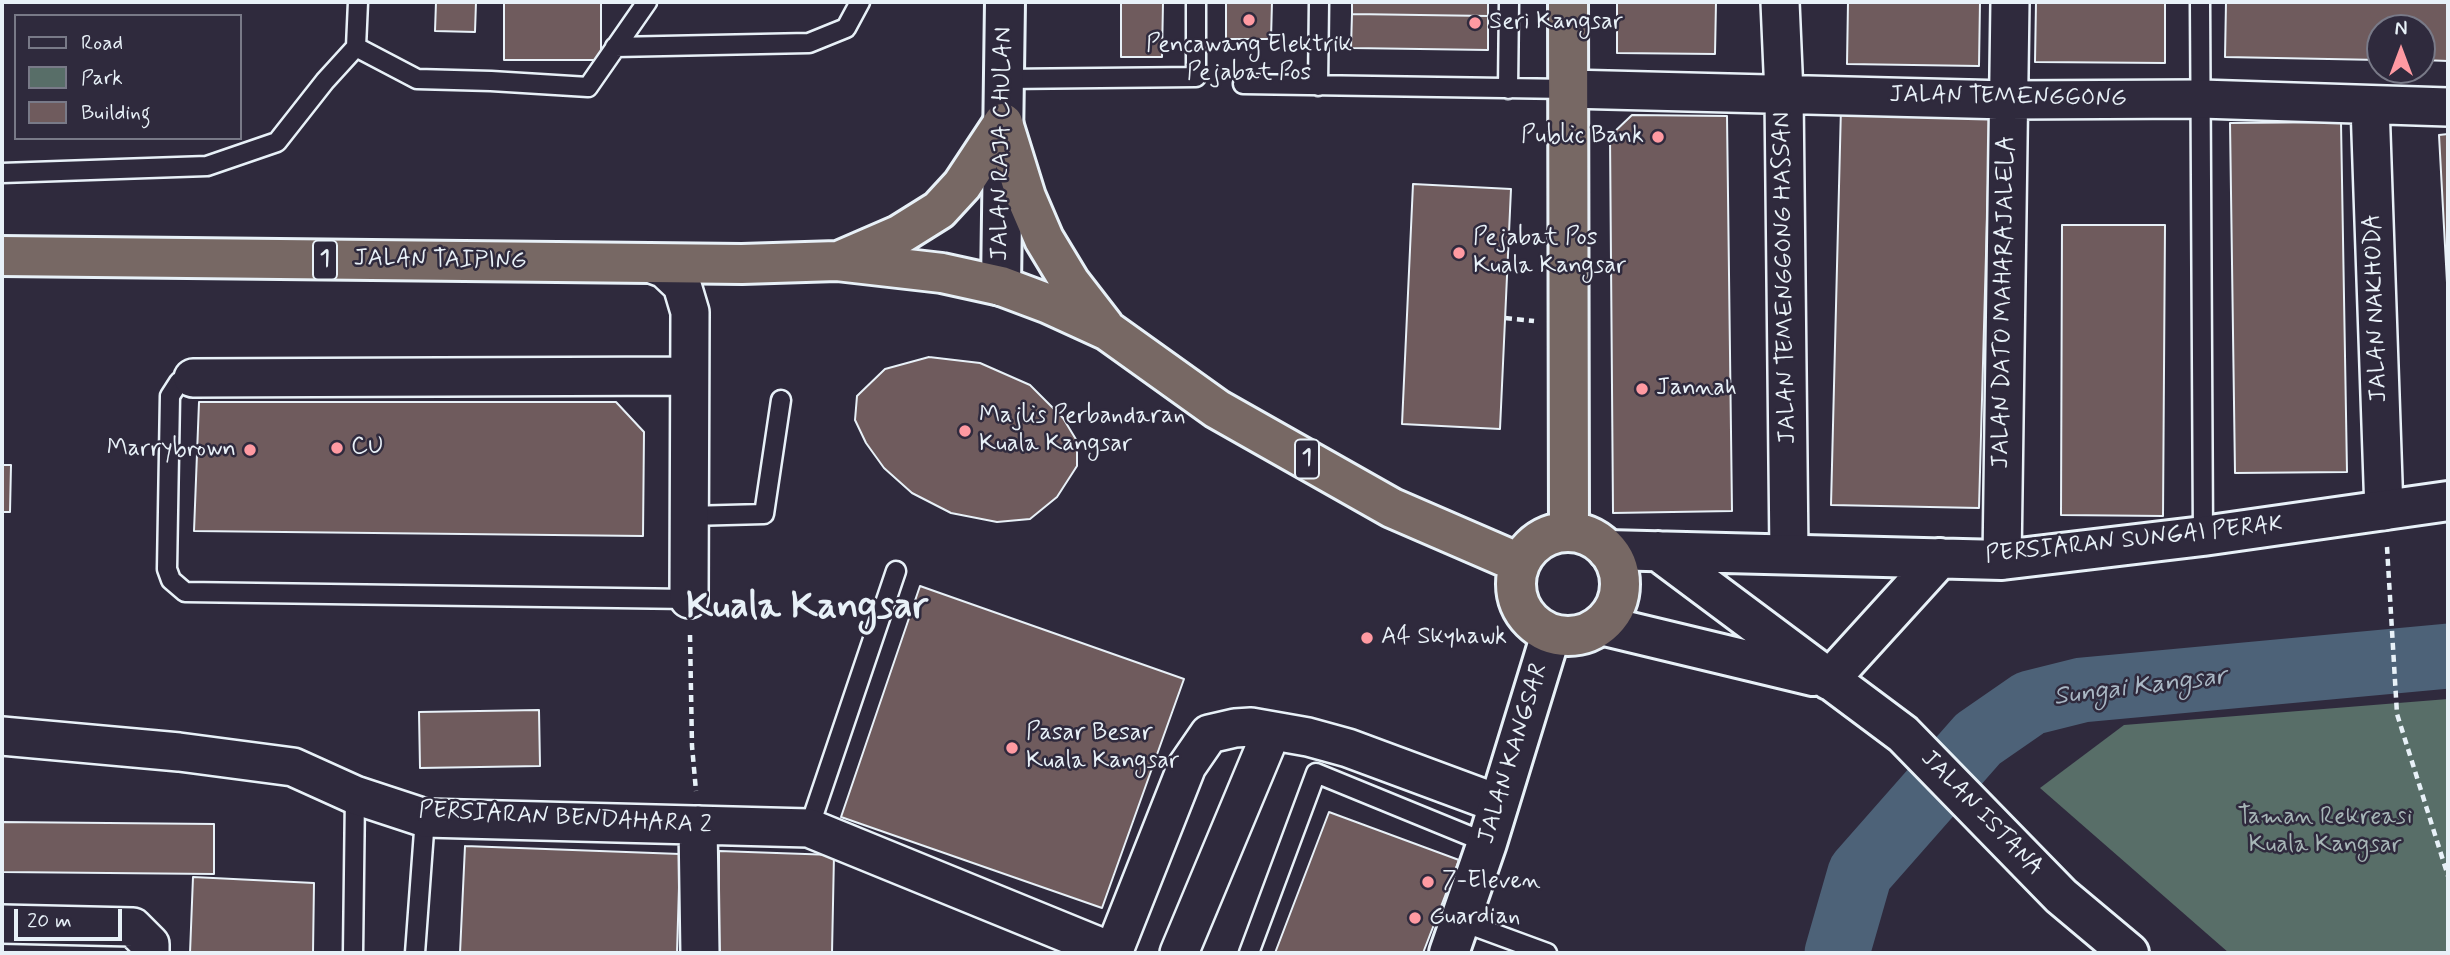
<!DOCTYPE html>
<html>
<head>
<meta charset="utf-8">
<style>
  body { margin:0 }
  #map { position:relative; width:2450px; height:955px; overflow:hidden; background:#2f2a3d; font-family:Mynerve,sans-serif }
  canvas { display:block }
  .frame { position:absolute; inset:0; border:4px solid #e8f1f8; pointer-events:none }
  .legend { position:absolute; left:14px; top:14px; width:228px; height:126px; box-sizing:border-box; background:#2f2a3d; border:2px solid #797a88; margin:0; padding:9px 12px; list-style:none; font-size:21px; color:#e8f1f8 }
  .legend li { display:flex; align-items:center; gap:14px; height:35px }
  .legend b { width:35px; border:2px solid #797a88 }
  .north { position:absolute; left:2366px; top:14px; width:70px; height:70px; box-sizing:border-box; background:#2f2a3d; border:2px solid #797a88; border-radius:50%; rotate:0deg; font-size:19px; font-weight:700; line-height:28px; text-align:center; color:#e8f1f8 }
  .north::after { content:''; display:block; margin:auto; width:24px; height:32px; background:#ff9aa2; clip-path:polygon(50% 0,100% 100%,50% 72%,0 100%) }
  .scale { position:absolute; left:14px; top:909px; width:108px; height:32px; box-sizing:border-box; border:4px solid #e8f1f8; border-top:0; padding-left:9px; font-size:21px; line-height:24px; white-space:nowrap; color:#e8f1f8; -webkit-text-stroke:5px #2f2a3d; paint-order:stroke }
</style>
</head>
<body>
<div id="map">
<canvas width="2450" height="955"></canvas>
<div class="frame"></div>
<ul class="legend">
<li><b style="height:9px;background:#2f2a3d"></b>Road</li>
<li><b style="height:19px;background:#586e68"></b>Park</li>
<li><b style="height:19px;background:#6f5b5d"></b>Building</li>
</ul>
<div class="north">N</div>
<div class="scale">20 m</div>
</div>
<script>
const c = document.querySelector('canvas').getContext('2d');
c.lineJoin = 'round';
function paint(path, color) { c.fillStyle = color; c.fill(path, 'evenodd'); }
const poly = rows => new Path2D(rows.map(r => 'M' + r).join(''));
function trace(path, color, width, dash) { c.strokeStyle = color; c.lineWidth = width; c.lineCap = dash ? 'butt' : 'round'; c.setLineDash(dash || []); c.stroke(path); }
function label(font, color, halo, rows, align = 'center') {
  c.font = font + ' Mynerve,sans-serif'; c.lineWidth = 5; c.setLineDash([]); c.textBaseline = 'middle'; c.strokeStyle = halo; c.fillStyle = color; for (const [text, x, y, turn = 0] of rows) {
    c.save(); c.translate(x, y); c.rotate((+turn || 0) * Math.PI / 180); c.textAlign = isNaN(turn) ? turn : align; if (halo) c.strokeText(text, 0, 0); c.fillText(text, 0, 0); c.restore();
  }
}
paint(poly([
  [2448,699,2448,953,2229,953,2040,788,2124,725]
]), '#586e68');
trace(poly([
  [1837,953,1860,873,1978,739,2030,703,2082,690,2448,656]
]), '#4d6278', 65);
const building = poly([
  [436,2,476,2,475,32,435,31,436,2],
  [504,2,601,2,601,60,504,60,504,2],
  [1121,2,1163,2,1162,57,1121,57,1121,2],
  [1226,2,1272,2,1271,39,1226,39,1226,2],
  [1352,2,1488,2,1488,16,1352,14,1352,2],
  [1617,2,1716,2,1715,54,1617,53,1617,2],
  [1848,2,1980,2,1979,66,1847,64,1848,2],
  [2036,2,2165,2,2165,63,2035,62,2036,2],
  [2226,2,2448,2,2448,61,2422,60,2422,28,2380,28,2380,60,2225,57,2226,2],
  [1352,14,1488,16,1488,50,1351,48,1352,14],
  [1841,107,1990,110,1979,508,1831,505,1841,107],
  [1632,115,1727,116,1732,511,1613,513,1610,136,1632,115],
  [2341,122,2347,472,2235,473,2230,123,2341,122],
  [2448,134,2448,301,2439,135,2448,134],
  [1413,184,1511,189,1500,429,1402,424,1413,184],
  [2062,225,2165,225,2163,516,2061,515,2062,225],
  [929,357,980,363,1030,385,1063,418,1077,441,1077,466,1057,497,1030,519,997,522,951,513,912,493,884,468,866,443,855,420,857,396,885,369,929,357],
  [199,402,616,402,644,432,643,536,194,531,199,402],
  [2,465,11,465,10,512,2,512,2,465],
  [920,586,1184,679,1102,908,841,817,920,586],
  [539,710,540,766,420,768,419,712,539,710],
  [1329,812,1459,860,1423,953,1275,953,1329,812],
  [2,822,214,824,214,874,2,872,2,822],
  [465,846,680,854,677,953,460,953,465,846],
  [719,851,834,855,832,953,719,953,719,851],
  [193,877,314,883,313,953,190,953,193,877]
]);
paint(building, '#6f5b5d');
trace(building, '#e8f1f8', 2);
const service = poly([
  [2200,2,2203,536],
  [356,47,417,79,491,81,588,87,647,2],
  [615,47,809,43,846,28,860,2],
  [1004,79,1196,77,1196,2],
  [1243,84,1568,89],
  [1318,86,1319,2],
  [1508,89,1509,2],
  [2,173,207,166,277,142,325,81,356,47,358,2],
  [193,378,179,382,170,396,167,569,171,580,185,592,689,599],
  [689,516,764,514,781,400],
  [809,828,896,571],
  [1460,921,1547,953],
  [353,953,355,795],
  [415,953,425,818],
  [1249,953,1316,773,1487,843]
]);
const minor = poly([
  [1780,2,1784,94,1789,554],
  [1568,89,2008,100,2201,99,2448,107],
  [2370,105,2384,511],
  [649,263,665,269,682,285,690,312,689,599],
  [193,378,689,376],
  [2002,560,2010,2],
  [2,736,179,752,293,767,355,795,425,818,809,828,1115,953],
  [698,825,700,953],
  [2,924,133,927,150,944,150,953],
  [1113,953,1187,766,1209,734,1235,728,1251,727,1308,737,1348,748,1499,804],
  [1179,953,1271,733]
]);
const tertiary = poly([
  [1001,286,1005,2],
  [1607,550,2002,560,2203,536,2448,501],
  [1658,551,1903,734,2061,896,2129,953],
  [1601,625,1813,676],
  [1829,680,1940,558]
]);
const secondary = poly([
  [1449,953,1487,843,1551,634]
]);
const trunk = poly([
  [1568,2,1569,532],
  [1003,123,1026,197,1044,239,1070,282,1104,326],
  [2,256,742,264,837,261,942,273,1001,286,1049,304,1108,331,1217,409,1392,508,1519,563],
  [839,261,899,235,939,210,962,185,1003,123],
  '1516 584a52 52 0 1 1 104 0a52 52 0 1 1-104 0Z'
]);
trace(service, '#e8f1f8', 23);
trace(minor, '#e8f1f8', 42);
trace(tertiary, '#e8f1f8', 44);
trace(secondary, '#e8f1f8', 44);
trace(trunk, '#e8f1f8', 44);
trace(poly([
  [1505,318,1534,321],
  [2387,547,2397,714,2448,876],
  [690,635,692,746,696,791]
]), '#e8f1f8', 4.5, [7, 5]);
trace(service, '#2f2a3d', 18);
trace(minor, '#2f2a3d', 37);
trace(tertiary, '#2f2a3d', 38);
trace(secondary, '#2f2a3d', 38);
trace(trunk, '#776864', 38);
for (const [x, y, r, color] of [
  [1249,20,7,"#ff9aa2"],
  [1475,23,7,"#ff9aa2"],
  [1658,137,7,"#ff9aa2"],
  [1459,253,7,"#ff9aa2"],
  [1642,389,7,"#ff9aa2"],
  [965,431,7,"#ff9aa2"],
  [337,448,7,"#ff9aa2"],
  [250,450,7,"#ff9aa2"],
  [1367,638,7,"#ff9aa2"],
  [1012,748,7,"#ff9aa2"],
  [1428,882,7,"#ff9aa2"],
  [1415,918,7,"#ff9aa2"]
]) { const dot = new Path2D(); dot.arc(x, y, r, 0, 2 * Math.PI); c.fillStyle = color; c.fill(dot); trace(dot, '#2f2a3d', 2.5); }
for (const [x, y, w] of [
  [325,260,24],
  [1307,459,24]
]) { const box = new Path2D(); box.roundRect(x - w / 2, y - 19.5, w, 39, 5); c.fillStyle = '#2f2a3d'; c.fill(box); trace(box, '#e8f1f8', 2); }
label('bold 23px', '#e8f1f8', null, [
  ["1",325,260],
  ["1",1307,459]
]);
label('24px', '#e8f1f8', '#2f2a3d', [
  ["Seri Kangsar",1489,23],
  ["Pencawang Elektrik",1249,46,"center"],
  ["Pejabat Pos",1249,74,"center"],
  ["Public Bank",1644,137,"right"],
  ["Pejabat Pos",1473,239],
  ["Kuala Kangsar",1473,267],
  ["Jannah",1656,389],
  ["Majlis Perbandaran",979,417],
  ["Kuala Kangsar",979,445],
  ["CU",351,448],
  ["Marrybrown",236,450,"right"],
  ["A4 Skyhawk",1381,638],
  ["Pasar Besar",1026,734],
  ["Kuala Kangsar",1026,762],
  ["7-Eleven",1442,882],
  ["Guardian",1429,918]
], 'left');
label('24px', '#e8f1f8', '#2f2a3d', [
  ["JALAN TEMENGGONG",2008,98,1],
  ["JALAN RAJA CHULAN",1003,144,-89],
  ["JALAN TAIPING",440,261,1],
  ["JALAN TEMENGGONG HASSAN",1786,278,-91],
  ["JALAN DATO MAHARAJALELA",2005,302,-89],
  ["JALAN NAKHODA",2377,308,-92],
  ["PERSIARAN SUNGAI PERAK",2134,541,-6],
  ["JALAN KANGSAR",1514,754,-73],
  ["JALAN ISTANA",1981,814,46],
  ["PERSIARAN BENDAHARA 2",565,819,3]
]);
label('24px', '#a7b6b7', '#2f2a3d', [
  ["Taman Rekreasi",2325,818],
  ["Kuala Kangsar",2325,846]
]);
label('italic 26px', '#aab8c5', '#2f2a3d', [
  ["Sungai Kangsar",2140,688,-7]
]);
label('bold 38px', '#e8f1f8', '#2f2a3d', [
  ["Kuala Kangsar",807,609]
]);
</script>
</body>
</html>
